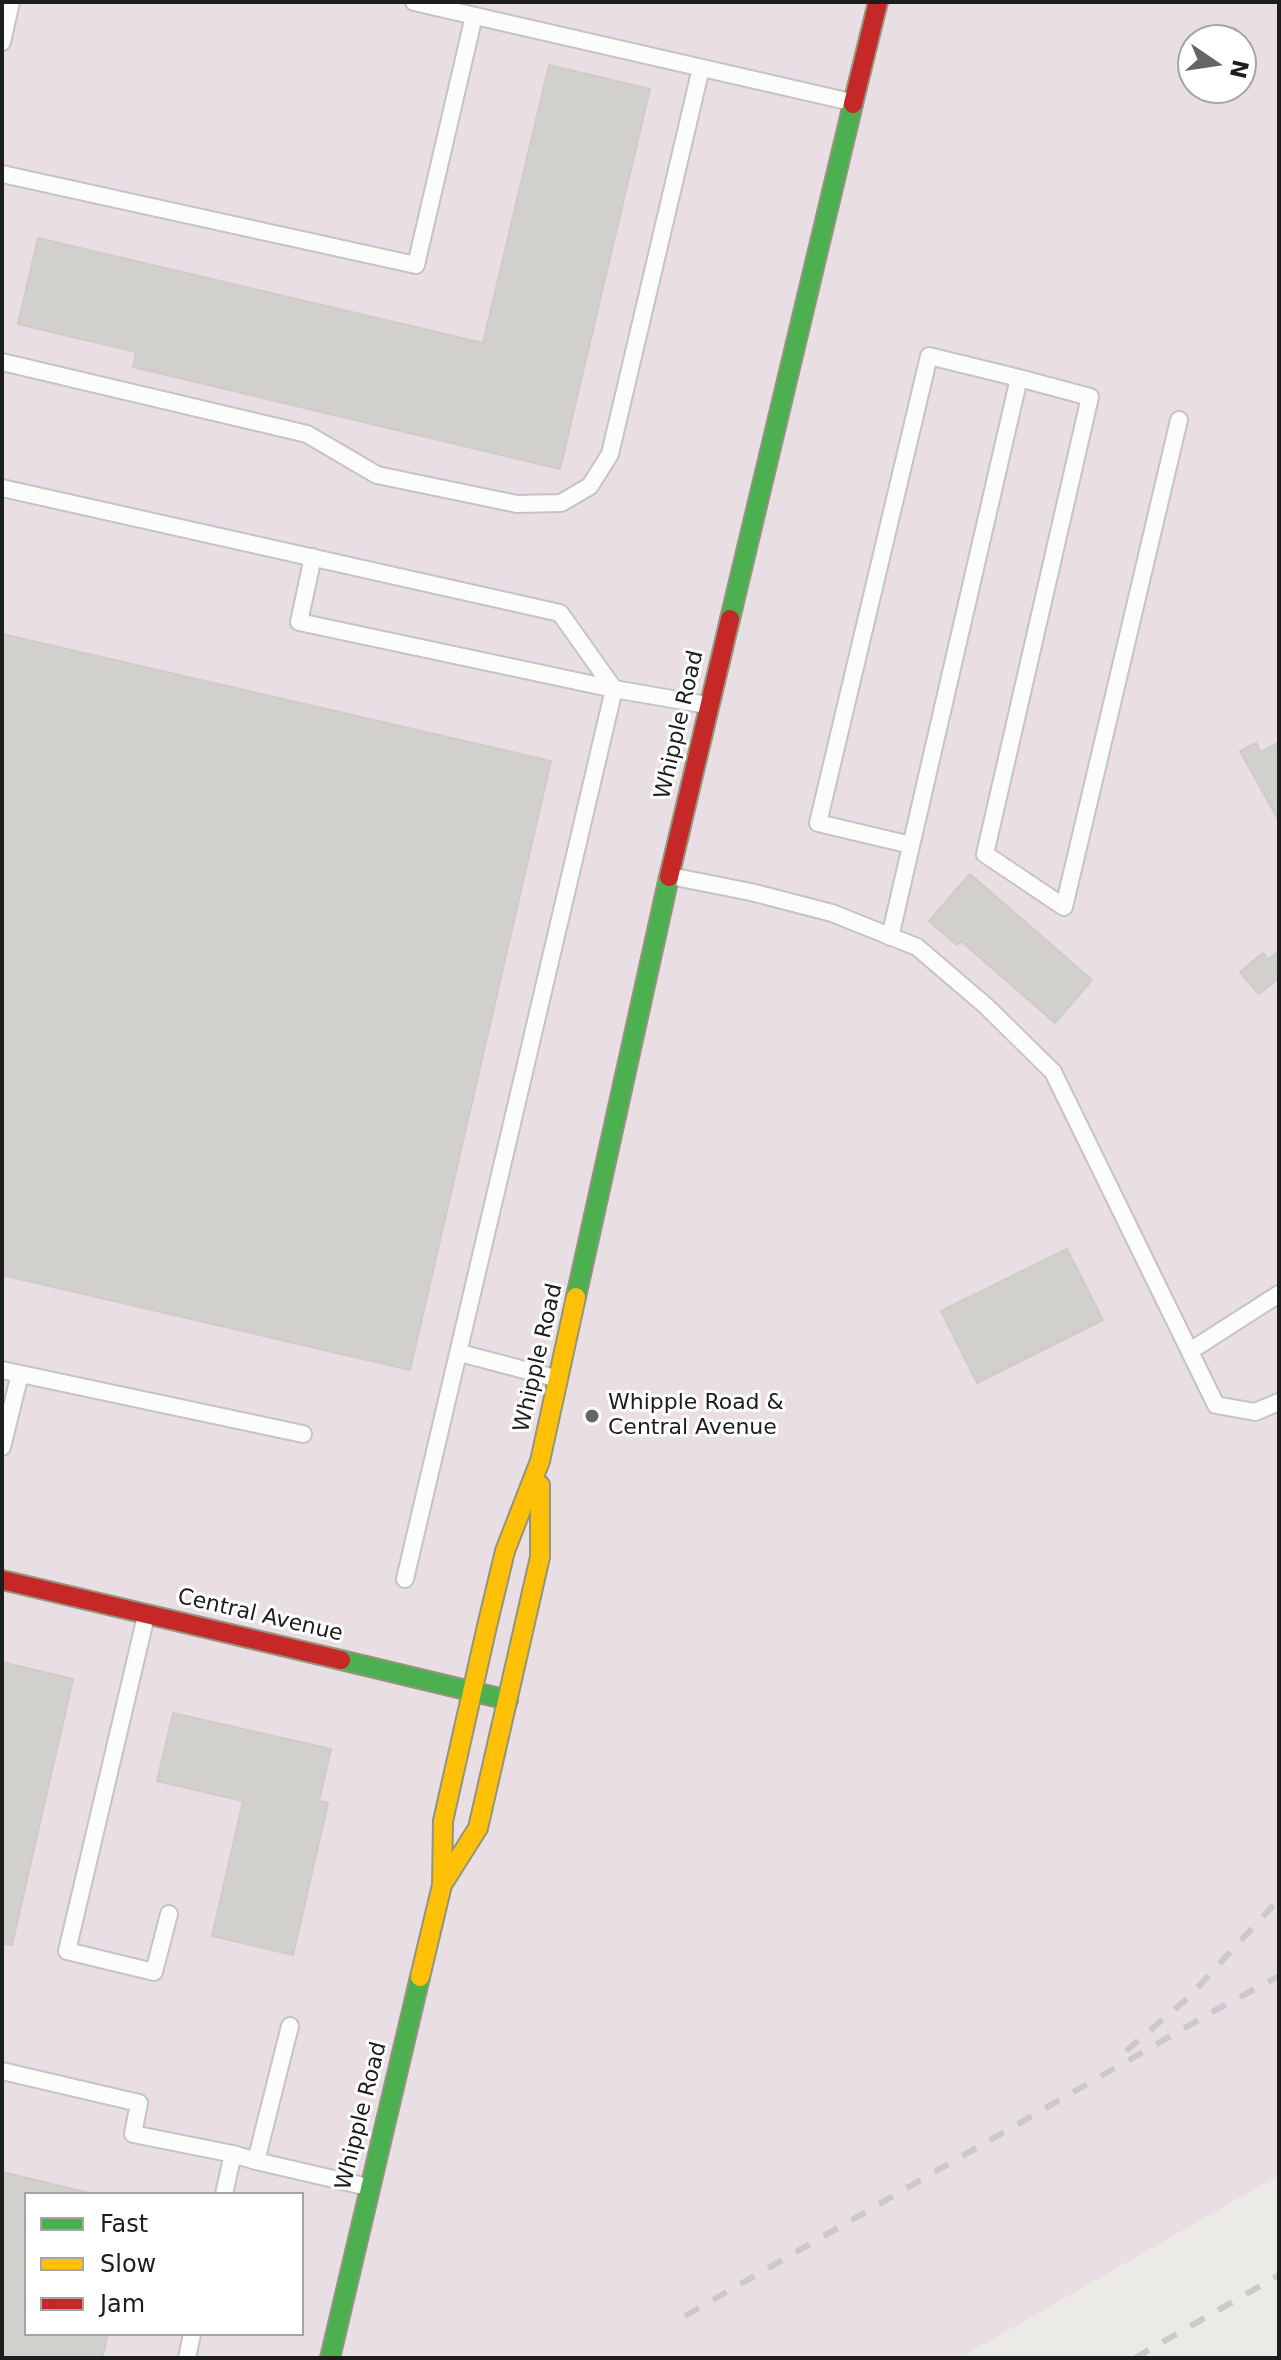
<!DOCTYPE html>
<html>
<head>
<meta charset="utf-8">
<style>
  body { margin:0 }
  #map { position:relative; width:1281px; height:2360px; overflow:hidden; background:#eceae6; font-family:"DejaVu Sans",sans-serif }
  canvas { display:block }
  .frame { position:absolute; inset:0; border:4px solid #1d1d1d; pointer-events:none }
  .legend { position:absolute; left:24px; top:2192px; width:280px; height:144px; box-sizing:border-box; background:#fff; border:2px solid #a5a5a5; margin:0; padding:10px 14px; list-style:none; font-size:24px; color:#1d1d1d }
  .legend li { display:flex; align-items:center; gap:16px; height:40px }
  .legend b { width:40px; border:2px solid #a5a5a5 }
  .north { position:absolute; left:1177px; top:24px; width:80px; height:80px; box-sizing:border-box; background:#fff; border:2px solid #a5a5a5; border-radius:50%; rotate:103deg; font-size:22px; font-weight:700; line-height:32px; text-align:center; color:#1d1d1d }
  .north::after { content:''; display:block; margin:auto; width:28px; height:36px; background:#656563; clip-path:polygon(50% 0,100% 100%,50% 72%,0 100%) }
</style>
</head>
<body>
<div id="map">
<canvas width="1281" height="2360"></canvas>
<div class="frame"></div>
<ul class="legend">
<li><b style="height:10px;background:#4caf50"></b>Fast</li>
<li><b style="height:10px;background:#ffc107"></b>Slow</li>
<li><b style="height:10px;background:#c62828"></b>Jam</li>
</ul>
<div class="north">N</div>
</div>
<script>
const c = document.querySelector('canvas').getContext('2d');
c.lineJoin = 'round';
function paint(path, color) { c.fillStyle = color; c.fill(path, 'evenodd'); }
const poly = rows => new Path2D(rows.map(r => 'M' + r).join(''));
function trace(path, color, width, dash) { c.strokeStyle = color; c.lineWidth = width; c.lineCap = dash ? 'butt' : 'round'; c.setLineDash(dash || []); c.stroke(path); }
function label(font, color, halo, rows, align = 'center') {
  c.font = font + ' "DejaVu Sans",sans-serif'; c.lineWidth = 6; c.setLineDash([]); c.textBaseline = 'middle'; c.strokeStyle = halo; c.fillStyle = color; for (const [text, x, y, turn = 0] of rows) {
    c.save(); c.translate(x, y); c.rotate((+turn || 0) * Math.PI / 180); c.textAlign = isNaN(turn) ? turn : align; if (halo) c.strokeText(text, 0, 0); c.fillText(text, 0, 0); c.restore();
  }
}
paint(poly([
  [2,2,1279,2,1279,2175,960,2358,2,2358],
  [1193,40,1241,40,1241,88,1193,88],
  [26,2194,302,2194,302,2334,26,2334]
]), '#eadee5');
const building = poly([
  [549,65,650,89,560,469,133,367,136,352,18,324,38,238,483,343,549,65],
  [2,634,551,761,410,1370,2,1275,2,634],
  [1279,742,1279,821,1240,751,1256,743,1261,752,1279,742],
  [970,874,1092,980,1055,1023,961,941,957,945,929,921,970,874],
  [1279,951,1279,978,1259,994,1240,972,1263,953,1268,959,1279,951],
  [1067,1249,1103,1320,977,1383,941,1311,1067,1249],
  [2,1662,73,1679,12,1945,2,1943,2,1662],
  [173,1713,331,1749,319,1801,328,1803,293,1955,212,1936,243,1801,157,1781,173,1713],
  [2,2172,94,2194,26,2194,26,2334,108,2334,102,2358,2,2358,2,2172]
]);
paint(building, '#d2d0cd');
trace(building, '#cfcbc7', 2);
const lane = poly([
  [414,2,851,102],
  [2,42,11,2],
  [2,174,416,265,474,16],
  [2,362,307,434,377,475,517,504,561,503,590,486,610,454,701,68],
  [2,488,560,613,614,689,405,1579],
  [313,557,299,622,614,689,707,705],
  [911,845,818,823,929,356,1019,378],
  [670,876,751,892,832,913,917,947,986,1006,1053,1072,1216,1405,1255,1412,1279,1402],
  [890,937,1019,378,1090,397,985,854,1064,907,1179,420],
  [1190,1351,1279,1294],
  [460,1353,555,1378],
  [2,1370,303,1434],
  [2,1447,20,1374],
  [146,1616,67,1951,154,1972,169,1914],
  [290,2026,256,2161,368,2187],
  [2,2071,139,2103,133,2134,233,2154],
  [224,2194,233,2154,256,2161],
  [187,2358,192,2334]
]);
const fast = poly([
  [730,619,853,104],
  [576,1297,669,877],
  [341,1660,508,1700],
  [330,2358,420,1977]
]);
const slow = poly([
  [442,1885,478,1828,540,1557,540,1485],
  [420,1977,442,1885,443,1821,487,1626,505,1551,540,1461,576,1297]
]);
const jam = poly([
  [853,104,878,2],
  [669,877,730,619],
  [2,1580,341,1660]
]);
trace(lane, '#c4c4c2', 20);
trace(fast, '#93957e', 22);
trace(slow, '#93957e', 22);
trace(jam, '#93957e', 22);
trace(lane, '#fcfcfb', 16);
trace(fast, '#4caf50', 18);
trace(slow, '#ffc107', 18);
trace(jam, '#c62828', 18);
trace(poly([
  [1126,2051,1189,1997,1279,1899],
  [685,2316,1214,2011,1279,1976],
  [1135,2358,1279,2275]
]), '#cacac9', 6, [16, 16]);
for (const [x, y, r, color] of [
  [592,1416,8,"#656563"]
]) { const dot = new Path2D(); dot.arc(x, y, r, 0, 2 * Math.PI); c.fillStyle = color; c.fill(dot); trace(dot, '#fff', 3); }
label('22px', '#1d1d1d', '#fff', [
  ["Whipple Road",680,725,-77],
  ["Whipple Road",539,1358,-77],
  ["Central Avenue",260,1616,13],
  ["Whipple Road",362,2116,-76]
]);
label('22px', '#1d1d1d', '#fff', [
  ["Whipple Road &",608,1403],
  ["Central Avenue",608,1428]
], 'left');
</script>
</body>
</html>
